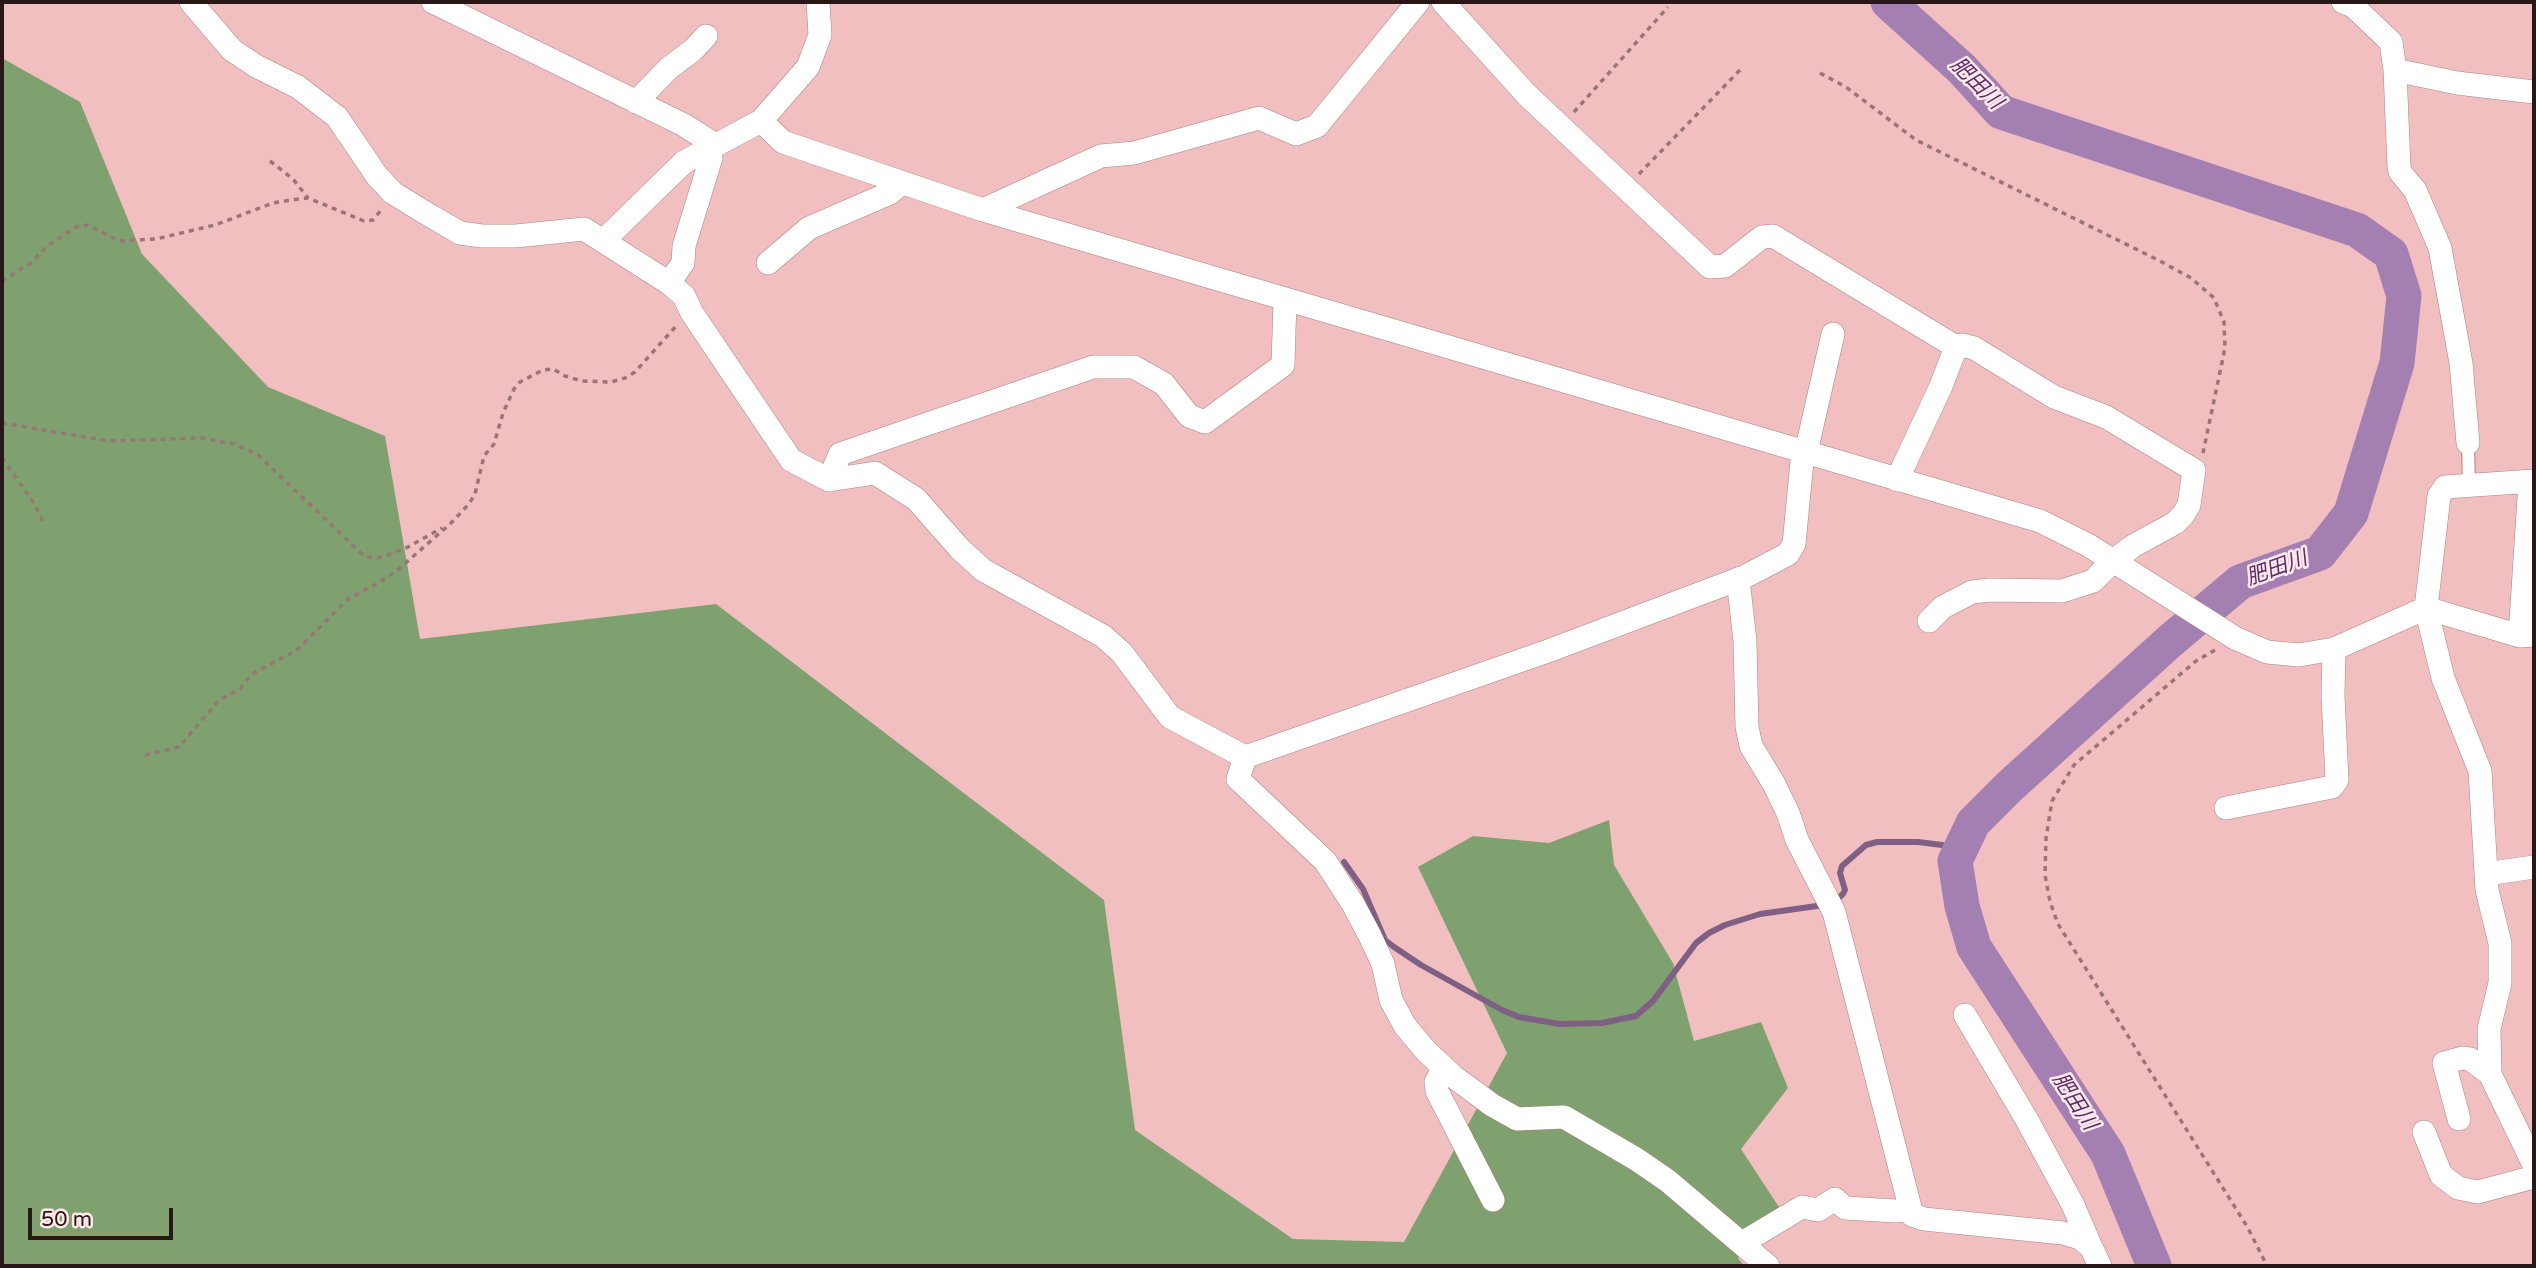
<!DOCTYPE html>
<html>
<head>
<meta charset="utf-8">
<style>
  body { margin:0 }
  #map { position:relative; width:2536px; height:1268px; overflow:hidden; background:#f2bfc0; font-family:"Varela Round",sans-serif }
  canvas { display:block }
  .frame { position:absolute; inset:0; border:4px solid #291718; pointer-events:none }
  .scale { position:absolute; left:28px; top:1208px; width:145px; height:32px; box-sizing:border-box; border:4px solid #291718; border-top:0; padding-left:9px; font-size:21px; line-height:24px; white-space:nowrap; color:#291718; -webkit-text-stroke:5px #fee8e9; paint-order:stroke }
</style>
</head>
<body>
<div id="map">
<canvas width="2536" height="1268"></canvas>
<div class="frame"></div>
<div class="scale">50 m</div>
</div>
<script>
const c = document.querySelector('canvas').getContext('2d');
c.lineJoin = 'round';
function paint(path, color) { c.fillStyle = color; c.fill(path, 'evenodd'); }
const poly = rows => new Path2D(rows.map(r => 'M' + r).join(''));
function trace(path, color, width, dash) { c.strokeStyle = color; c.lineWidth = width; c.lineCap = dash ? 'butt' : 'round'; c.setLineDash(dash || []); c.stroke(path); }
function label(font, color, halo, rows, align = 'center') {
  c.font = font + ' "Varela Round","Noto Sans JP",sans-serif'; c.lineWidth = 5; c.setLineDash([]); c.textBaseline = 'middle'; c.strokeStyle = halo; c.fillStyle = color; for (const [text, x, y, turn = 0] of rows) {
    c.save(); c.translate(x, y); c.rotate((+turn || 0) * Math.PI / 180); c.textAlign = isNaN(turn) ? turn : align; if (halo) c.strokeText(text, 0, 0); c.fillText(text, 0, 0); c.restore();
  }
}
paint(poly([
  [2,58,80,102,142,254,268,387,385,436,420,639,716,604,1104,900,1135,1130,1293,1239,1404,1242,1507,1053,1418,867,1473,836,1549,843,1609,820,1614,865,1673,963,1694,1041,1761,1022,1788,1088,1741,1149,1779,1207,1738,1258,1744,1266,2,1266]
]), '#7ea16f');
trace(poly([
  [1344,862,1363,889,1385,940,1394,947,1421,965,1502,1010,1519,1017,1559,1024,1602,1023,1636,1016,1653,1001,1696,943,1709,933,1725,925,1760,914,1824,905],
  [1834,902,1843,894,1845,890,1840,873,1842,866,1866,845,1877,842,1918,842,1942,845,1959,853]
]), '#7f6084', 6);
trace(poly([
  [1888,2,1962,69,2001,112,2357,230,2391,254,2404,296,2397,363,2351,513,2320,553,2240,582,2170,641,2009,787,1973,823,1955,861,1962,906,1974,947,2108,1154,2154,1266]
]), '#a480b2', 35);
const service = poly([
  [2468,443,2469,487]
]);
const minor = poly([
  [191,2,232,50,256,66,298,87,337,117,377,176,393,193,424,212,460,233,482,236,516,236,584,229,669,283,684,296,692,313,791,460,829,480,875,473,916,499,960,549,983,570,1103,636,1122,653,1170,717,1245,757,1548,651,1744,577,1788,554,1794,544,1803,451],
  [433,2,684,125,714,144],
  [1443,2,1527,95,1710,267,1725,266,1762,237,1773,236,1956,347,1941,386,1897,480],
  [2343,2,2353,6,2391,42,2395,70,2457,83,2534,92],
  [2395,70,2399,167,2400,172,2415,190,2440,248,2461,363,2468,443],
  [636,102,669,68,693,50,706,36],
  [761,121,783,142,983,210,2040,521,2088,545,2235,638,2267,652,2299,655,2334,649,2426,608,2520,636,2534,635],
  [983,210,1101,156,1134,153,1259,118,1296,134,1317,126,1418,2],
  [603,241,684,162,761,121,808,67,820,35,818,2],
  [768,263,809,228,890,193,902,183],
  [669,283,683,263,684,246,711,158,707,148],
  [1806,452,1833,334],
  [829,480,840,454,1093,367,1134,367,1164,384,1189,416,1205,422,1283,365,1285,300],
  [2534,481,2445,487,2439,496,2426,608,2443,678,2480,771,2487,890,2500,943,2500,983,2489,1029,2490,1074,2534,1165],
  [1744,577,1738,579,1745,641,1747,727,1751,746,1774,784,1788,813,1797,840,1834,912,1912,1215,1924,1219,2063,1233,2080,1238,2091,1247,2100,1266],
  [1929,621,1943,607,1972,592,1990,590,2062,591,2093,581,2113,561,2133,546,2175,523,2183,515,2189,505,2194,470,2106,417,2054,397,1974,348,1962,345,1956,347],
  [2520,636,2530,482],
  [1245,757,1238,779,1325,861,1353,904,1370,936,1383,964,1391,1000,1405,1026,1426,1051,1454,1077,1492,1105,1517,1119,1564,1117,1636,1159,1668,1181,1768,1266],
  [2226,808,2332,787,2337,780,2333,696,2334,649],
  [2486,874,2534,867],
  [1965,1015,2027,1120,2073,1205,2091,1247],
  [1444,1068,1436,1082,1437,1091,1493,1200],
  [2459,1119,2444,1063,2462,1058,2470,1059,2490,1074],
  [2424,1132,2441,1175,2458,1188,2478,1192,2534,1177],
  [1742,1243,1802,1207,1818,1210,1835,1199,1845,1208,1896,1211,1910,1209]
]);
trace(service, '#b08182', 14);
trace(minor, '#b08182', 24);
trace(poly([
  [1820,73,1846,87,1916,140,2160,261,2191,278,2214,298,2224,322,2225,348,2203,453],
  [1574,112,1668,7],
  [270,161,293,179,308,198],
  [1639,174,1740,70],
  [2,281,32,262,46,247,76,227,88,225,119,241,156,239,215,225,273,203,291,200,308,198,364,221,373,220,381,210],
  [2,423,109,441,202,438,234,444,258,455,363,555,373,558,382,557,408,547,442,528],
  [2,458,33,502,45,525],
  [2215,650,2196,661,2074,765,2052,801,2046,838,2045,875,2050,902,2058,924,2248,1228,2267,1266],
  [145,755,179,747,219,700,240,689,252,674,297,650,349,598,379,583,400,568,451,523,469,504,475,494,484,456,494,444,503,413,514,389,520,382,543,370,553,369,565,376,582,381,611,382,625,378,635,372,677,325]
]), '#9a7576', 3.5, [5, 5]);
trace(service, '#fff', 12);
trace(minor, '#fff', 23);
label('italic 21px', '#5c2e6c', '#fee8e9', [
  ["肥田川",1976,84,45],
  ["肥田川",2277,569,-20],
  ["肥田川",2074,1102,57]
]);
</script>
</body>
</html>
